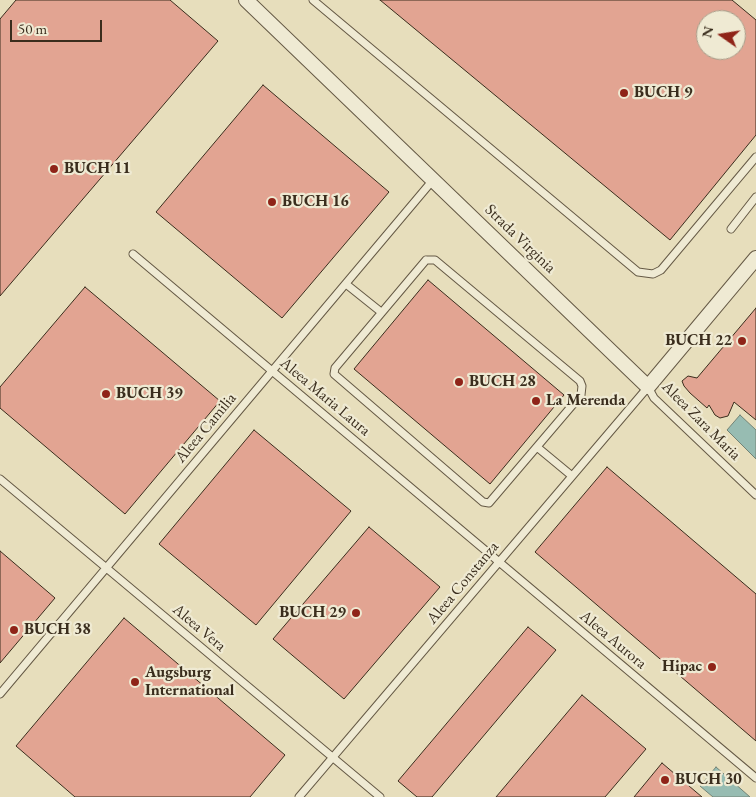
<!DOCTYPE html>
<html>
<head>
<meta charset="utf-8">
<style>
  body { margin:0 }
  #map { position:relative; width:756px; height:797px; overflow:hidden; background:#e7debc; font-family:"EB Garamond",serif }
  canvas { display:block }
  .north { position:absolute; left:696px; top:10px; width:50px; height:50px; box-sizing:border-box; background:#efead3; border:1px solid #a79e8a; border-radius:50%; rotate:283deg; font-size:14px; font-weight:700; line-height:20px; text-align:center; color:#3a2d1d }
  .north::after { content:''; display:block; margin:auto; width:18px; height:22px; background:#8f2418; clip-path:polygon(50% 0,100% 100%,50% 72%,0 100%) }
  .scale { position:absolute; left:10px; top:20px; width:92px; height:22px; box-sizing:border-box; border:2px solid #3a2d1d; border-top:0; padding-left:6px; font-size:15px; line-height:18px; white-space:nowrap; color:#3a2d1d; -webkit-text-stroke:4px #efead3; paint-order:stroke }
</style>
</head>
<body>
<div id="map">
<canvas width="756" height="797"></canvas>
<div class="north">N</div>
<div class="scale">50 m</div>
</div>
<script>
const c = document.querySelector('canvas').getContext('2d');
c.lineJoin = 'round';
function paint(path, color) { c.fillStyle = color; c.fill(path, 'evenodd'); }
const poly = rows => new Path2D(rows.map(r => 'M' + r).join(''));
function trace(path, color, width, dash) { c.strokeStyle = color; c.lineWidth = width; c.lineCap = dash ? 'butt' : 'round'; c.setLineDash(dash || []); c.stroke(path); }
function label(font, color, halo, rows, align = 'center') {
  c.font = font + ' "EB Garamond",serif'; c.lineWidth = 4.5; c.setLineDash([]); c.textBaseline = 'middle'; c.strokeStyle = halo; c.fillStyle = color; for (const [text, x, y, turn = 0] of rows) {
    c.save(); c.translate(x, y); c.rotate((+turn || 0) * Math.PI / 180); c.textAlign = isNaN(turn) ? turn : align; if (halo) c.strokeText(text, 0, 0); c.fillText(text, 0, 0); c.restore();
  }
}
const water = poly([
  [740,415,756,430,756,459,727,430,740,415],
  [716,767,750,797,713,797,700,786,716,767]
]);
paint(water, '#97bcb2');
trace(water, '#728376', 1);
const building = poly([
  [16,0,170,0,218,41,0,296,0,19,16,0],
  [380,0,732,0,756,20,756,135,670,240,380,0],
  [706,20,736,20,736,50,706,50,706,20],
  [263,85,389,192,282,318,156,212,263,85],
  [428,280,564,395,490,484,354,369,428,280],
  [85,287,220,401,125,514,0,408,0,387,85,287],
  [756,308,756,420,734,402,728,416,720,418,715,415,709,405,707,408,690,393,684,386,682,381,688,376,697,378,756,308],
  [254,430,351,511,256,625,159,544,254,430],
  [607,467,756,594,756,741,535,552,607,467],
  [369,527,440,587,344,699,273,639,369,527],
  [0,551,55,598,0,663,0,551],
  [124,618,285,755,250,797,75,797,16,746,124,618],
  [528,627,556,650,432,797,417,797,398,781,528,627],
  [582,695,646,749,605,797,496,797,582,695],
  [662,763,702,797,634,797,662,763]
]);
paint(building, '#e2a492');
trace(building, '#3a2d1d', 1);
const lane = poly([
  [313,0,638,272,653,274,661,270,756,157],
  [731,229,756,197],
  [133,254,756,778],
  [426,260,435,260,580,381,582,386,581,395,489,503,483,502,334,374,335,368,426,260],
  [346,284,381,312],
  [537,447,572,476],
  [0,479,380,797],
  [0,694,433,180],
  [299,797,648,387,654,398,756,495]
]);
const street = poly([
  [246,0,648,387,756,258]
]);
trace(lane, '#655945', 9);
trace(street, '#655945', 16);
trace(lane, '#efead3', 7);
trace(street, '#efead3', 14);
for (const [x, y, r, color] of [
  [624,93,5,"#8f2418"],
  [54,169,5,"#8f2418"],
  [272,202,5,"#8f2418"],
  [742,341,5,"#8f2418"],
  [459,382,5,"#8f2418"],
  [106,394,5,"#8f2418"],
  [536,401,5,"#8f2418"],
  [356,613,5,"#8f2418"],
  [14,630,5,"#8f2418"],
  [712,667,5,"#8f2418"],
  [135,682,5,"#8f2418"],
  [665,780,5,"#8f2418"]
]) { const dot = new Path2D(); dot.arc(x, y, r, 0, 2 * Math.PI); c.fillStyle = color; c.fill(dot); trace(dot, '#efead3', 2); }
label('bold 16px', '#3a2d1d', '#efead3', [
  ["BUCH 9",634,93],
  ["BUCH 11",64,169],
  ["BUCH 16",282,202],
  ["BUCH 22",732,341,"right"],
  ["BUCH 28",469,382],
  ["BUCH 39",116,394],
  ["La Merenda",546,401],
  ["BUCH 29",346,613,"right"],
  ["BUCH 38",24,630],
  ["Hipac",702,667,"right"],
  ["Augsburg",145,673],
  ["International",145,691],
  ["BUCH 30",675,780]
], 'left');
label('16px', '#3a2d1d', '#efead3', [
  ["Strada Virginia",520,239,44],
  ["Aleea Maria Laura",325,397,40],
  ["Aleea Zara Maria",701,421,45],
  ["Aleea Camilia",206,428,-50],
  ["Aleea Constanza",463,583,-50],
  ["Aleea Vera",199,628,40],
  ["Aleea Aurora",613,640,40]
]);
</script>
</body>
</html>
